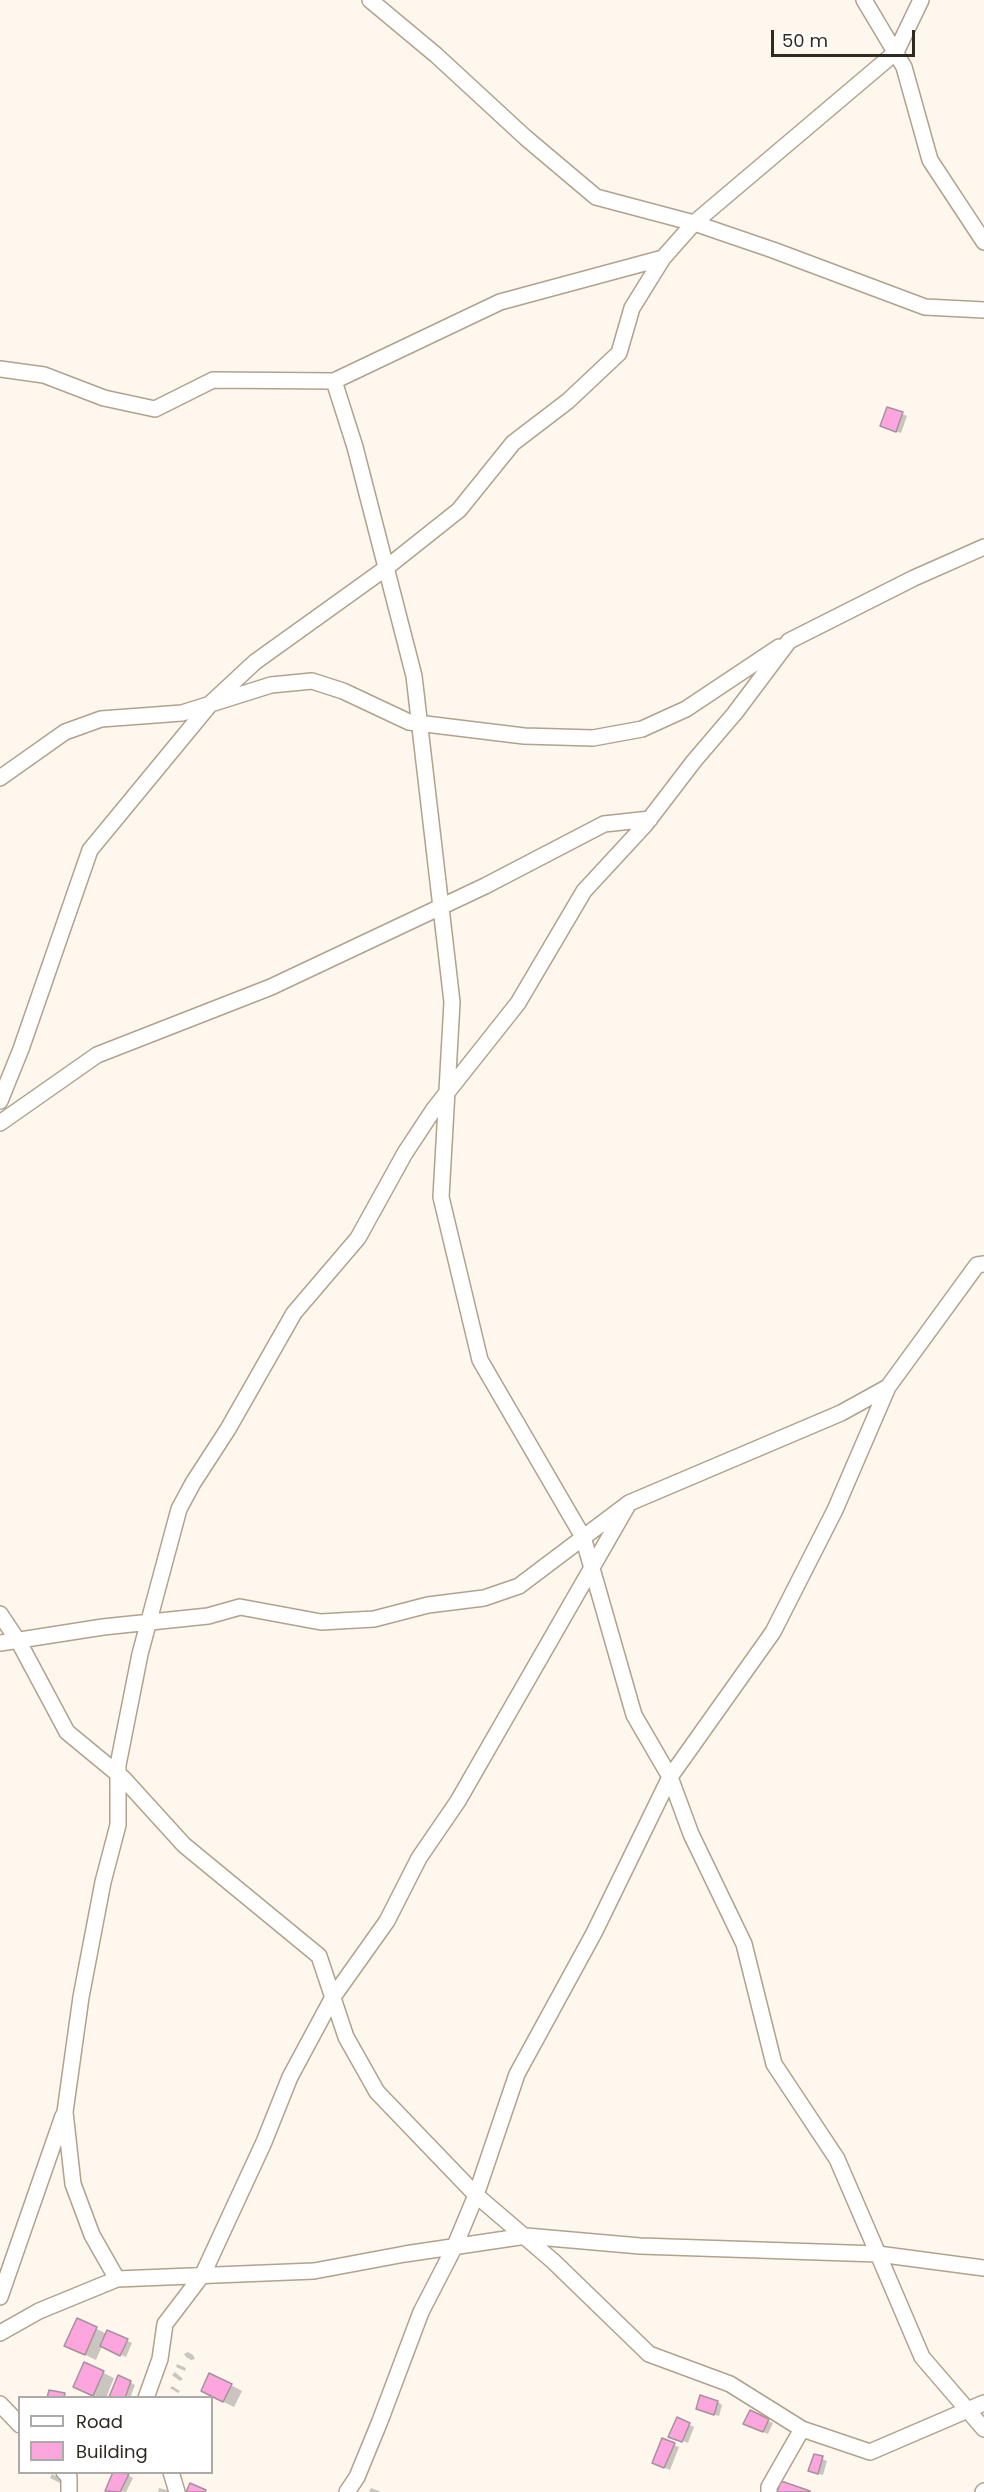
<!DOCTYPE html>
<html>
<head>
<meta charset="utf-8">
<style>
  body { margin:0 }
  #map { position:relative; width:984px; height:2492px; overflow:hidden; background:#fdf7ee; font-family:Poppins,sans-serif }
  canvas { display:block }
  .legend { position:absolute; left:18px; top:2396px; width:195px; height:78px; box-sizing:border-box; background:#fff; border:2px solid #acaaa7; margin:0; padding:8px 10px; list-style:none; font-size:18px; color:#2f2a22 }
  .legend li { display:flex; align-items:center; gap:12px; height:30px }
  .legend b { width:30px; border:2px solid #acaaa7 }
  .scale { position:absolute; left:771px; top:30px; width:144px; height:27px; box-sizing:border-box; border:3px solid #2f2a22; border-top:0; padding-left:8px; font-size:18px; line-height:21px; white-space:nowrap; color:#2f2a22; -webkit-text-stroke:4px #fff; paint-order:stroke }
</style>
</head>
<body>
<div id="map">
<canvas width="984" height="2492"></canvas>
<ul class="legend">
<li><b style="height:8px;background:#fff"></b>Road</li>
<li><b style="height:16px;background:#fca6dd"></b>Building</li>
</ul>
<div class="scale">50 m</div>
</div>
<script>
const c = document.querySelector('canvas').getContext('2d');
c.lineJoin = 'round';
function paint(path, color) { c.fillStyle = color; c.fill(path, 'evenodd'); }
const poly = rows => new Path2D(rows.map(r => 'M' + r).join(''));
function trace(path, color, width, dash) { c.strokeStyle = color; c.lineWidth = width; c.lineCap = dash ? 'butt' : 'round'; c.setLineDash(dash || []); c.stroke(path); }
paint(poly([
  [902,414,907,416,901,433,886,428],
  [78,2320,107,2334,108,2332,132,2343,126,2357,102,2346,96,2360,77,2351],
  [188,2352,193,2355,195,2359,191,2360,186,2357,184,2354],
  [84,2364,114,2378,106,2398,97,2398,85,2392],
  [177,2364,186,2368,185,2371,176,2367],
  [175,2372,183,2379,180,2381,172,2375],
  [119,2377,135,2385,130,2398,111,2396],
  [231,2385,242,2391,234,2407,213,2397],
  [172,2386,180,2391,178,2393,170,2388],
  [718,2402,722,2405,719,2416,702,2411],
  [750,2412,773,2423,768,2434,750,2426],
  [677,2419,694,2427,688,2443,673,2437],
  [674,2445,679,2447,670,2470,658,2465],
  [815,2456,827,2461,823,2475,815,2473],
  [115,2472,122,2472,133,2478,126,2492,107,2490],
  [52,2474,64,2480,62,2484,50,2478],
  [159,2488,174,2492,158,2492],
  [371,2488,379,2491,380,2492,369,2492]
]), '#0003');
const building = poly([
  [887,407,903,412,896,432,880,426,887,407],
  [77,2318,97,2327,85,2355,64,2346,77,2318],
  [107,2330,128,2339,120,2356,100,2346,107,2330],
  [84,2362,104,2371,93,2396,73,2387,84,2362],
  [209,2373,232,2384,223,2402,201,2391,209,2373],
  [118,2375,131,2381,125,2398,109,2397,118,2375],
  [49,2390,65,2393,64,2398,47,2398,49,2390],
  [700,2395,718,2401,714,2415,696,2409,700,2395],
  [750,2410,769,2419,763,2432,743,2424,750,2410],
  [677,2417,690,2423,682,2442,668,2437,677,2417],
  [662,2438,675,2443,664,2468,652,2463,662,2438],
  [814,2454,823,2456,818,2474,808,2471,814,2454],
  [113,2472,129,2474,120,2492,105,2491,113,2472],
  [781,2481,810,2491,810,2492,777,2492,781,2481],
  [190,2483,206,2490,205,2492,186,2492,190,2483]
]);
paint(building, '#fca6dd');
trace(building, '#a7909e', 1.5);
const street = poly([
  [370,0,436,55,526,138,596,197,694,223,773,250,925,307,984,310],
  [864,0,904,67,930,160,984,242],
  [0,369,44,375,104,398,155,409,213,380,334,381,355,447,414,676,452,1002,441,1197,480,1360,583,1537,634,1715,670,1777,691,1834,744,1944,774,2064,837,2159,878,2254,984,2268],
  [334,381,500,302,663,258,694,223,896,52,921,0],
  [0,778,65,732,101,719,182,713,271,685,312,681,343,691,409,722,524,736,593,738,642,729,686,709,779,647],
  [0,1101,21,1049,90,850,212,702,255,662,386,568,459,510,513,443,568,401,619,353,632,308,663,258],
  [0,1123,97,1055,271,987,485,886,604,824,650,819],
  [0,1614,20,1644,67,1732,124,1779,184,1845,319,1956,346,2037,377,2092,476,2195,553,2261,649,2354,730,2384,802,2429,870,2452,984,2403],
  [0,1643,103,1627,208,1616,240,1607,321,1622,374,1619,428,1605,484,1598,519,1586,629,1503,841,1413,888,1387],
  [117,2279,92,2235,73,2184,65,2112,81,1997,103,1882,118,1825,118,1765,140,1654,179,1509,193,1483,228,1429,294,1313,358,1238,405,1153,434,1109,518,1003,584,891,645,825,694,761,735,713,789,641,914,578,984,547],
  [0,2297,63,2116],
  [0,2333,39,2311,117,2279,314,2271,405,2254,526,2236,640,2246,878,2254,922,2357,984,2429],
  [146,2398,160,2359,165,2324,203,2274,264,2142,290,2077,333,1997,387,1921,419,1858,458,1801,629,1503],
  [0,2404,20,2425],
  [64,2472,69,2477,69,2492],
  [171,2472,177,2492],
  [347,2492,357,2477,380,2421,421,2312,454,2248,476,2195,517,2074,594,1933,670,1777,773,1632,835,1510,888,1387,977,1265,984,1264],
  [769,2492,769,2487,802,2429],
  [983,2492,984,2491]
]);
trace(street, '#b0a28d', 18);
trace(street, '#fff', 15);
</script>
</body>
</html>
